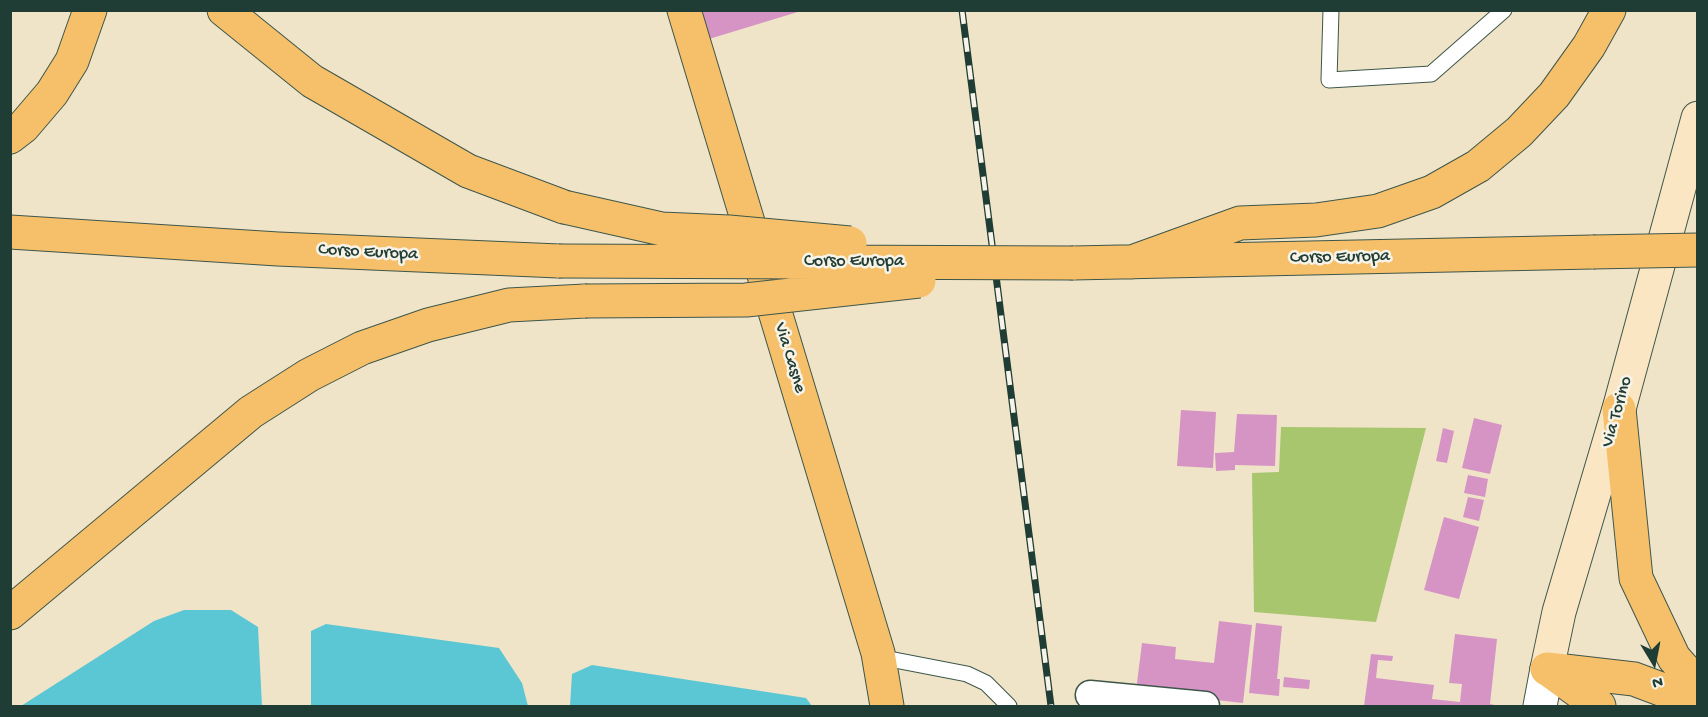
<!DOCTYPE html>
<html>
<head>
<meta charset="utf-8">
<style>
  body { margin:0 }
  #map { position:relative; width:1708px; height:717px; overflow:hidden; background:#efe4c8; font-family:"Gochi Hand",sans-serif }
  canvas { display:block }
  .frame { position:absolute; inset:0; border:12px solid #1f3d34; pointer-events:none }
  .north { position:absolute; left:1624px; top:633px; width:60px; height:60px; -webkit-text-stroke:4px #f7f3e8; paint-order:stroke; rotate:170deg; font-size:16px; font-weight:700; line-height:24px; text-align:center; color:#1f3d34 }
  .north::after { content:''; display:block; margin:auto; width:21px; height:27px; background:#1f3d34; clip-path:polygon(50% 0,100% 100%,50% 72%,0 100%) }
</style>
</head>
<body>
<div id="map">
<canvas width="1708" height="717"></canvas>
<div class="frame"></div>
<div class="north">N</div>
</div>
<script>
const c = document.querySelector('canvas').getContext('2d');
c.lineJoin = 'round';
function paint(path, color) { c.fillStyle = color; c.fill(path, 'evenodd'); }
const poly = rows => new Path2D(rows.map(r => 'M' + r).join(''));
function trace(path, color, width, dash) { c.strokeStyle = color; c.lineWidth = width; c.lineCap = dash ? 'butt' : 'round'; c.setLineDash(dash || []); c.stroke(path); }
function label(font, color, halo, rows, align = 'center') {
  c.font = font + ' "Gochi Hand",sans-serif'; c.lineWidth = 5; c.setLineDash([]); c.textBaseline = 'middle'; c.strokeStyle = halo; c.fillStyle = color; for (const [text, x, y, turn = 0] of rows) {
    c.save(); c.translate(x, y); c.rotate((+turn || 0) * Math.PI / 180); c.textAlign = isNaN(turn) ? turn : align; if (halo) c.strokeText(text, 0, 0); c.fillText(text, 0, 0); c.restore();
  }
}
paint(poly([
  [1281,427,1426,428,1376,622,1254,612,1252,473,1279,472]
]), '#a7c66e');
paint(poly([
  [184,610,231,610,258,627,262,706,21,706,154,621],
  [326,624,499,648,522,683,528,706,311,706,311,631],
  [592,665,806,698,812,706,570,706,572,674]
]), '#5bc6d4');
paint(poly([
  [700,10,801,10,801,11,709,39],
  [1181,410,1216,412,1213,468,1177,466],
  [1237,414,1277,415,1275,466,1235,465,1235,470,1216,471,1215,453,1234,452],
  [1474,418,1502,425,1490,474,1462,468],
  [1443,428,1454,431,1447,463,1436,461],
  [1468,475,1488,479,1485,497,1464,493],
  [1468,497,1484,500,1479,521,1463,517],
  [1444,517,1479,527,1459,599,1424,590],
  [1219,621,1252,625,1243,703,1136,691,1142,643,1176,647,1175,659,1214,663],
  [1256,623,1282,626,1277,679,1280,679,1279,696,1249,693],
  [1455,634,1497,639,1490,704,1500,706,1364,706,1371,654,1393,656,1392,661,1378,660,1376,678,1434,685,1432,699,1460,702,1462,684,1449,683],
  [1284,677,1310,680,1309,689,1283,687]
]), '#d694c5');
const service = poly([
  [1331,10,1329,80,1431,74,1504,10],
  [879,657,967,674,986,683,1009,706]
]);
const minor = poly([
  [1090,695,1205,706]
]);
const tertiary = poly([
  [1540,706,1547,669]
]);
const secondary = poly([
  [1547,669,1559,612,1619,409,1698,118]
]);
const primary = poly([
  [224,10,312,81,468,171,564,207],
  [684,10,878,653,887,706],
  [10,137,23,127,52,93,72,61,90,10],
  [10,232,278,249,559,261],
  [1132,262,1240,223,1316,220,1378,211,1432,192,1478,166,1519,132,1554,95,1589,46,1609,10],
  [1073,263,1593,252],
  [1619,409,1636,578,1674,658,1698,685],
  [10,613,251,412,309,375,362,348,428,325,509,305,585,301],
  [1547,669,1634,679,1698,703],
  [1549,670,1599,706]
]);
trace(service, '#3e564a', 17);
trace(minor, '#3e564a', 31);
trace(tertiary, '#3e564a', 35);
trace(secondary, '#3e564a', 35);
trace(primary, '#3e564a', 35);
trace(service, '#fff', 15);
trace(minor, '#fff', 28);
trace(tertiary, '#fff', 33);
trace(secondary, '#fbe6c4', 33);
trace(primary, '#f6c06b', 33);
const rail = poly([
  [962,10,1051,706]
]);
trace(rail, '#1f3d34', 7);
trace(rail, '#f7f3e8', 4.5, [14]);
const primaryBridge = poly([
  [564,207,662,229,729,232,850,243],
  [1593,252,1698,250],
  [559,261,1073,263],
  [585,301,746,300,919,281]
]);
trace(primaryBridge, '#3e564a', 35, []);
trace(primaryBridge, '#f6c06b', 33);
label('18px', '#1f3d34', '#f7f3e8', [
  ["Corso Europa",368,253,3],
  ["Corso Europa",1340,258,-1],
  ["Corso Europa",854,262],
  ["Via Casne",789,358,73],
  ["Via Torino",1618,412,-74]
]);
</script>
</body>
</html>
